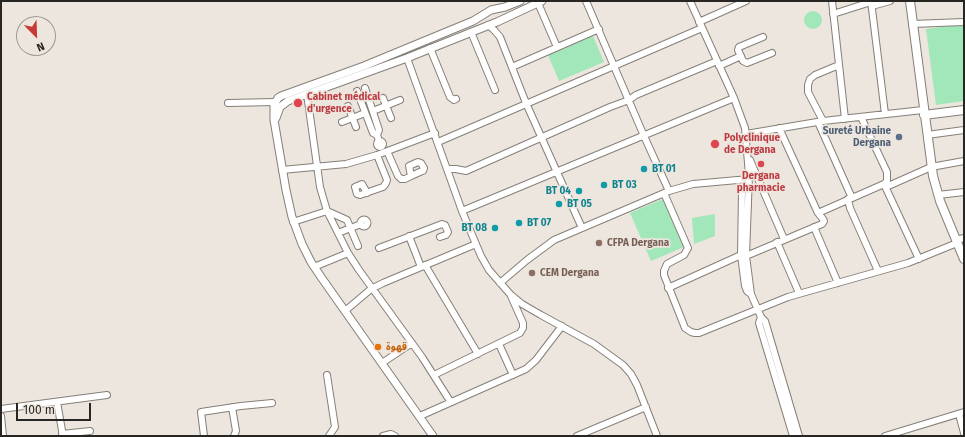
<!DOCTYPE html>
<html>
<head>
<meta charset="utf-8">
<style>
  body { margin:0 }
  #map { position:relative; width:965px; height:437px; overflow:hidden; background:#ece6de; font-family:"Fira Sans",sans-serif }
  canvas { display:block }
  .frame { position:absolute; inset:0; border:2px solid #282623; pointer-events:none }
  .north { position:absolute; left:16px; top:16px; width:40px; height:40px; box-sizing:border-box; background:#ece6de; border:1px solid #9e9993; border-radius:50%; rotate:157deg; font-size:11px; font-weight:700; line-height:16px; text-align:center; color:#282623 }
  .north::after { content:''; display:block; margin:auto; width:14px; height:18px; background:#c83a35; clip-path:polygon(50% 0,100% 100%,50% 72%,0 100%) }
  .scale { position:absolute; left:16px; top:403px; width:75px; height:18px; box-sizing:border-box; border:2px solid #282623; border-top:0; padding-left:5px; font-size:12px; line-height:14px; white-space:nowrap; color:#282623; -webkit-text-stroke:3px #ece6de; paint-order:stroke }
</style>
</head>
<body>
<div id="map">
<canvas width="965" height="437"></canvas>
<div class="frame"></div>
<div class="north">N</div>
<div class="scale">100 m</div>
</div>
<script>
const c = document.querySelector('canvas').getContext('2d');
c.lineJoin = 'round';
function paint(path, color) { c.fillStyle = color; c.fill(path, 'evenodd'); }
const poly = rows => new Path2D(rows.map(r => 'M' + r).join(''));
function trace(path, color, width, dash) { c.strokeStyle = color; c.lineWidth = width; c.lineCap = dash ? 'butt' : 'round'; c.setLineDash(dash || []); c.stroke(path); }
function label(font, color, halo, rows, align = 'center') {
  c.font = font + ' "Fira Sans","Noto Sans Arabic",sans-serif'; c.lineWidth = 3.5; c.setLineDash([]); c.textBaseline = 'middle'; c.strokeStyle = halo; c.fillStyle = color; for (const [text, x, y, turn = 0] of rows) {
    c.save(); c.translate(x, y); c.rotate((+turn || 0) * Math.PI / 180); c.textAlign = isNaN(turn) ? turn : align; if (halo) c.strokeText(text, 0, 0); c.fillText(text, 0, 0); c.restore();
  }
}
paint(poly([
  '804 20a9 9 0 1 1 18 0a9 9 0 1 1-18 0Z',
  [964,24,964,101,936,105,926,29],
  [593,36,604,62,559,81,548,55],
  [663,199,684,247,651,261,630,213],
  [715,214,715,236,694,244,692,218]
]), '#a1e7b9');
const minor = poly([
  [586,1,644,136,669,191],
  [690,1,734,98,745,128,749,175,746,256,751,294,761,317,765,321,799,436],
  [832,1,845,119],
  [871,1,885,114],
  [538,3,557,47],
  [872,6,890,1],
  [833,14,871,2],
  [699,22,746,1],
  [912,24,964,22],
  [488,25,494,30,500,37,526,103,582,228],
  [471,32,495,90],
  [763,37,739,47,738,50,743,61,747,63,772,53],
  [430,48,450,97,454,100,456,99],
  [407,58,462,211,481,256,489,270,510,294,522,304,541,315,594,344,623,365,631,374,637,385,657,436],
  [719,66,741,56],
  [512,67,599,29],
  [365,88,379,130,377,135],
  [357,91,373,133,377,135,379,141],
  [307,94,320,187,327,211,348,253,359,270,422,357,450,401],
  [383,98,391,118],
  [228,103,275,102],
  [348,106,356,127],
  [373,111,400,100],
  [823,121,808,92,808,85,810,79,815,75,839,65],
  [342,122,365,113],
  [818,122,852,198],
  [746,134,823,121,923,110],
  [927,135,964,130],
  '377 144a3 3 0 1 1 6 0a3 3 0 1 1-6 0Z',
  [438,142,702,28],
  [387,151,398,176,401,179,405,179,411,176,422,171,423,171,424,168,421,163,418,162,409,166,411,176],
  [750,160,784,239],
  [447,169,456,169,466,171,610,107,629,100,636,95,717,61],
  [282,170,346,164,377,155,435,133],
  [749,184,743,187,742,191,741,255,745,286,747,291,751,294],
  [884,184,919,259],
  [886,187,931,167,964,161],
  [367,193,362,184,355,187,357,194,360,195,383,187,384,186,386,183,387,180,377,155],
  [664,193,688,248,684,255,667,264,664,271,664,275,685,328,691,332,695,333,699,333,788,297,908,263,957,243],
  [938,195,964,192],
  [848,199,850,208,878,271],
  [462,211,734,98],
  [818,213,884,184,887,181,887,172,861,117],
  '360.5 223a3.5 3.5 0 1 1 7 0a3.5 3.5 0 1 1-7 0Z',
  [293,222,327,211,347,220,358,246],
  [814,227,838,283],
  [338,233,361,224],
  [409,236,421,267],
  [956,240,964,238],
  [777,242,799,293],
  [379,248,442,224,445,225,448,232,446,235,440,237],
  [746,256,822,224,824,221,823,219,818,213,779,128],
  [425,265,478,354],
  [314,267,348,253],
  [500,283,527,260,554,240,669,191,693,184,749,179],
  [668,288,741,255],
  [345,311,371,289,383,283,476,244],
  [761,317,759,323,793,436],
  [499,344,513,375],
  [382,363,412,343],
  [327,375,335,427,329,436],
  [434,375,520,333,523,328,523,323,511,296],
  [57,402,63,436],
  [232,407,236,431,234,436],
  [1,409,107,395],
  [959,414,964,433],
  [1,416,3,436],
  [420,416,526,369,536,360,562,326],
  [62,434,90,431],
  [204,436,201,412,241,406,272,403],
  [383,436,391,434,395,436],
  [577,436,646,407],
  [885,436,964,412]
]);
const tertiary = poly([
  [276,118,280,107,288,101,407,58,497,22,542,1],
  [433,436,321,277,311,262,302,244,292,217,286,190,274,120,274,105,278,98,281,96,364,66,473,21,491,10,505,7,520,1]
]);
const secondary = poly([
  [910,1,933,176,940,201,964,259],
  [924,115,964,110]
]);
trace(minor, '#857f78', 8);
trace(tertiary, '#857f78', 9);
trace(secondary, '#857f78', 10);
trace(minor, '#fff', 6);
trace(tertiary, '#fff', 7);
trace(secondary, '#fff', 8);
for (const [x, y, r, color] of [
  [298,103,5,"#e0444e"],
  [899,137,4,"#5c6f8a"],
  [715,144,5,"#e0444e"],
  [761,164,4,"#e0444e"],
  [644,169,4,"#0f9aa8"],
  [604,185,4,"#0f9aa8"],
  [579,191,4,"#0f9aa8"],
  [559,204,4,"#0f9aa8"],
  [519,223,4,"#0f9aa8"],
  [495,228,4,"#0f9aa8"],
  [599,243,4,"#8d6e63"],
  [532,273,4,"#8d6e63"],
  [378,347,4,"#e8710a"]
]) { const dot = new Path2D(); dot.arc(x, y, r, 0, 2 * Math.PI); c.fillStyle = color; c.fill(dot); trace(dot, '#ece6de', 1.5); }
label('bold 10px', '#be3a42', '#ece6de', [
  ["Cabinet médical",307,97],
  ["d'urgence",307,109],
  ["Polyclinique",724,138],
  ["de Dergana",724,150],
  ["Dergana",761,176,"center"],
  ["pharmacie",761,188,"center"]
], 'left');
label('bold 10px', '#4e5e75', '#ece6de', [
  ["Sureté Urbaine",891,131],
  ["Dergana",891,143]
], 'right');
label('bold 10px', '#0d838f', '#ece6de', [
  ["BT 01",652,169],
  ["BT 03",612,185],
  ["BT 04",571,191,"right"],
  ["BT 05",567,204],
  ["BT 07",527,223],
  ["BT 08",487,228,"right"]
], 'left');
label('bold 10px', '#785e54', '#ece6de', [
  ["CFPA Dergana",607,243],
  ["CEM Dergana",540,273]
], 'left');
label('bold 10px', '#c56008', '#ece6de', [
  ["قهوة",386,347]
], 'left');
</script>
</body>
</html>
